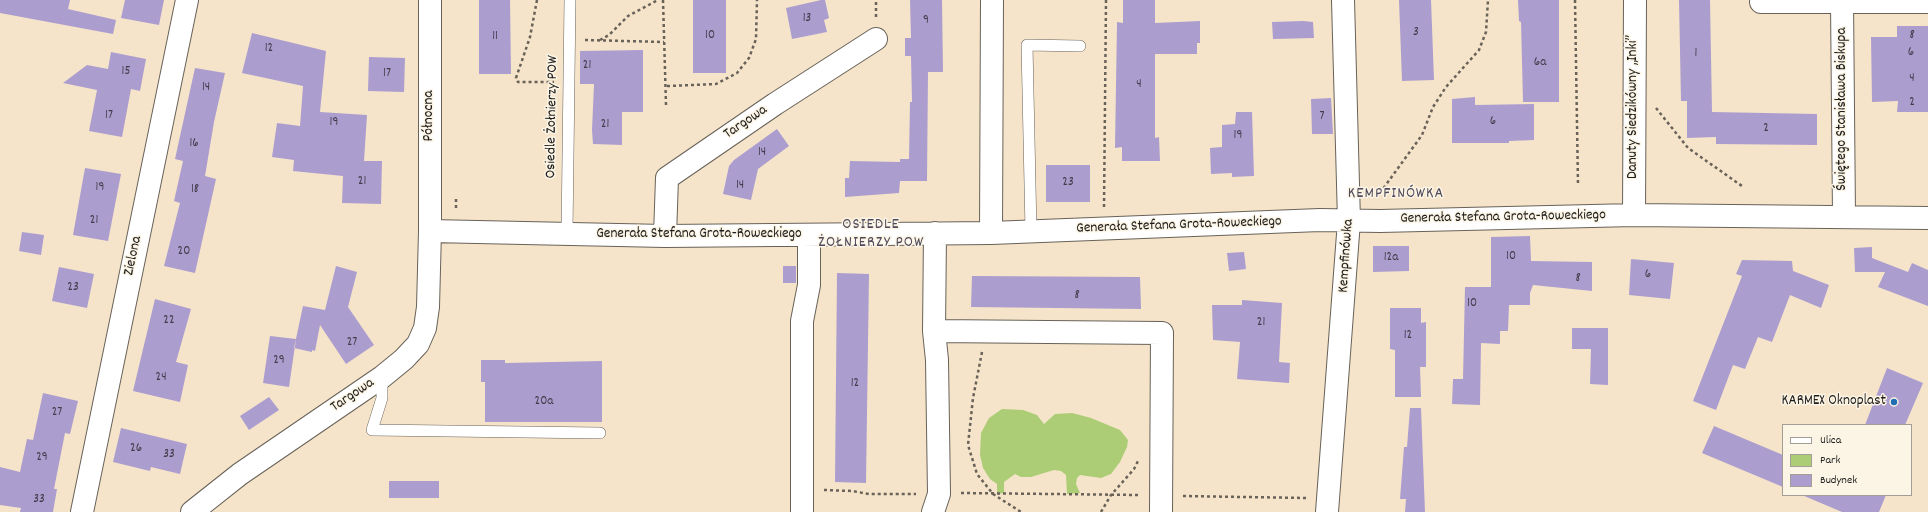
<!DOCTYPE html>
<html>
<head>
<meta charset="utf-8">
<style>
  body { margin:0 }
  #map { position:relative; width:1928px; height:512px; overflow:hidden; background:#f5e4ca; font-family:Dekko,sans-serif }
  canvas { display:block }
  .legend { position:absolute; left:1782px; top:424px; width:130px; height:72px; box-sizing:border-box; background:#fcf5e5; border:1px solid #a29e95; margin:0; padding:5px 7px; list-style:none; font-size:12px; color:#1c1c1c }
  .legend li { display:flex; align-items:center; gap:8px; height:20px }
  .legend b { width:20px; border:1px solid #a29e95 }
</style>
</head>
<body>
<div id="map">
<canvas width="1928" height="512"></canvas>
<ul class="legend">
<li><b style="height:5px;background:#fff"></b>Ulica</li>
<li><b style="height:11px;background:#accd75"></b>Park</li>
<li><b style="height:11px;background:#ac9dcf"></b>Budynek</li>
</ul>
</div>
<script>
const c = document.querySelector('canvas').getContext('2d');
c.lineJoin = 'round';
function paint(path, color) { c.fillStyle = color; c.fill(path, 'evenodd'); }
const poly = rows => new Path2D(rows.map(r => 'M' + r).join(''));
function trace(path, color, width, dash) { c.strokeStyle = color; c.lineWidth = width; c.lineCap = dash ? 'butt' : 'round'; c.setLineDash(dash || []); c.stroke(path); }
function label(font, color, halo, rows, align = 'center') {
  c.font = font + ' Dekko,sans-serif'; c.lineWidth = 3; c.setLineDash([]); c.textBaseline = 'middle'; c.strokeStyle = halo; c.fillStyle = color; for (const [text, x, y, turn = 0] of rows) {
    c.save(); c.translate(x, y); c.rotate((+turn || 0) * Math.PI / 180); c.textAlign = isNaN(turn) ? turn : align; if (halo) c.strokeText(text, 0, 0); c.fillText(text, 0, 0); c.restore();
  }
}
paint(poly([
  [1002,409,1023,410,1037,415,1044,424,1055,414,1072,413,1091,418,1120,430,1128,440,1127,447,1120,462,1111,474,1101,478,1080,475,1077,478,1076,484,1080,493,1067,494,1066,475,1061,471,1054,470,1031,477,1021,477,1015,474,1004,482,1004,493,997,494,997,484,990,479,983,468,980,455,981,433,989,418]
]), '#accd75');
paint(poly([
  [0,0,70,0,68,9,116,20,113,34,0,13],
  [125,0,164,0,159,25,121,18],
  [479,0,510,0,511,74,479,74],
  [693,0,726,0,726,73,693,73],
  [821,0,825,0,829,18,824,20,827,32,792,39,786,8],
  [910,0,942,0,943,72,928,72,927,181,900,181,899,193,845,197,845,178,849,178,850,161,900,162,900,159,909,159,910,102,912,102,911,56,905,56,905,38,911,38],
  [1123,0,1155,0,1155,23,1200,21,1200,43,1197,43,1197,54,1155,54,1155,138,1159,137,1160,161,1122,161,1122,147,1115,148,1117,22,1123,23],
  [1399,0,1431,0,1434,80,1402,81],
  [1518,0,1559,0,1559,102,1523,102,1521,22,1519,21],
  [1679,0,1710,0,1712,112,1817,114,1817,145,1716,144,1716,137,1687,138,1687,101,1681,101],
  [1303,21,1313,22,1314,38,1273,39,1272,22],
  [1897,26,1928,26,1928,112,1897,112,1898,101,1872,102,1871,37,1897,37],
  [252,33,326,51,320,112,367,115,364,161,382,161,381,204,342,203,343,176,293,171,294,160,272,157,277,123,300,126,303,86,242,73],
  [643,50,643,112,622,112,622,145,593,144,592,130,594,84,580,84,580,51],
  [111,52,146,59,140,91,131,89,122,137,89,131,97,90,63,83,87,65,108,69],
  [369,57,405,58,404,92,368,91],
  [195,68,225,73,214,122,205,176,216,179,195,273,164,266,180,203,174,201,183,161,175,159],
  [1475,97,1475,105,1534,104,1534,140,1509,141,1509,143,1452,143,1452,99],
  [1331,98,1333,134,1312,134,1311,99],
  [1236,112,1252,112,1254,176,1232,177,1232,173,1211,174,1210,148,1222,147,1222,125,1235,124],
  [777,129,789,146,758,169,751,200,723,194,729,166,734,160],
  [1046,165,1090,165,1090,202,1046,202],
  [85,168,121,174,108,241,73,235],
  [22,232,44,235,41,255,19,251],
  [1530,236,1531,261,1592,262,1592,291,1533,285,1530,293,1530,305,1509,305,1508,331,1500,331,1500,344,1481,343,1480,405,1452,404,1453,379,1463,379,1465,287,1491,287,1491,237],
  [1373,246,1409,246,1409,271,1373,272],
  [1872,247,1872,258,1908,272,1912,263,1928,270,1928,306,1878,287,1885,272,1855,272,1854,248],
  [1244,252,1246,269,1229,271,1227,253],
  [1631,259,1674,263,1670,299,1629,295],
  [1742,260,1792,261,1793,271,1829,285,1821,308,1790,295,1772,342,1758,337,1745,369,1733,365,1716,410,1693,401,1742,276,1736,274],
  [336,266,357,272,348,307,374,345,346,364,320,325,315,351,312,350,312,352,294,348,303,306,325,310],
  [783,266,796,266,796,283,783,283],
  [59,267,94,274,87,308,52,301],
  [837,273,869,274,866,483,835,482],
  [972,276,1140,277,1141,309,971,307],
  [155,299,191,309,176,362,188,365,180,402,133,391],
  [1242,300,1282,303,1279,362,1290,363,1289,383,1237,379,1240,342,1213,340,1212,305,1242,305],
  [1390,308,1421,308,1421,323,1426,322,1426,367,1420,367,1421,397,1395,397,1395,350,1390,349],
  [1572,328,1608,328,1608,385,1590,384,1591,349,1572,349],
  [270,336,296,339,289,387,263,383],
  [481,360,505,360,505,363,602,361,602,422,485,422,485,382,481,382],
  [1887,368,1923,383,1905,425,1865,425],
  [43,393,78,401,70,434,65,433,54,489,57,489,53,512,20,512,21,508,0,505,0,467,20,472,27,439,33,440],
  [269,397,279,410,249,430,240,416],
  [1410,408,1421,408,1425,512,1405,512,1406,499,1400,499,1404,447,1407,447],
  [1714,426,1783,455,1783,487,1702,453],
  [121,428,187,444,180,474,151,467,150,471,113,462],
  [389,481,439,481,439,498,389,498],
  [1802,495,1886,495,1879,512,1842,512]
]), '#ac9dcf');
const lane = poly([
  [1031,231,1027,45,1080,46],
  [567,234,570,0],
  [382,377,382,398,372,430,600,433]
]);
const street = poly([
  [1761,2,1928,2],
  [1842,2,1844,216],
  [1634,215,1635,0],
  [430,231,665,236,991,233,1320,220,1380,221,1634,215,1928,218],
  [991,233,992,0],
  [665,236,667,178,775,104,876,39],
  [934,331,1162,333,1161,512],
  [82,512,187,0],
  [192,512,240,474,382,377,404,359,418,344,425,328,428,307,430,231,430,0],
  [802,512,802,321,809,285,809,235],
  [933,512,939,494,937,360,934,331,935,233],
  [1327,512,1349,221,1343,0]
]);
trace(lane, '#686259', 12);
trace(street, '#686259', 24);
trace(poly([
  [537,0,530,37,516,78,518,82,554,82],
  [663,0,666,105],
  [1575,0,1578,185],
  [876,17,876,0],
  [585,40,664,42],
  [600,40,609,35,628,16,658,0],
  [667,86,716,84,737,73,749,58,756,39,757,0],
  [1656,108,1688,148,1742,186],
  [1380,193,1422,135,1433,107,1446,87,1479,50,1486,32,1488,0],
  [456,199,456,211],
  [1104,207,1106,0],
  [982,352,973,398,968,445,977,474,993,494,1021,512],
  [824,490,852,491,869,494,916,494],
  [961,493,1140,495],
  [1183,496,1306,498],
  [1101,512,1111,495,1134,469,1138,461]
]), '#686259', 2.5, [3, 3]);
trace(lane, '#fff', 11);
trace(street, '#fff', 22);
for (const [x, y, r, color] of [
  [1894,402,4,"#1f6fb2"]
]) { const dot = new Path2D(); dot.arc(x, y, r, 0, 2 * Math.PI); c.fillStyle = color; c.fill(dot); trace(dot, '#fcf5e5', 1.5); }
label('13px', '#403c49', null, [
  ["13",807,19],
  ["9",926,21],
  ["3",1416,33],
  ["10",710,36],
  ["8",1912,36],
  ["11",495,37],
  ["12",269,49],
  ["6",1911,53],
  ["1",1696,54],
  ["6a",1540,63],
  ["21",587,66],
  ["15",126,72],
  ["17",387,74],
  ["4",1912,79],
  ["4",1139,85],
  ["14",206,88],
  ["2",1912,103],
  ["17",109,116],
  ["7",1322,117],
  ["6",1493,122],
  ["19",334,123],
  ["21",605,125],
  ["2",1766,129],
  ["19",1238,136],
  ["16",194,144],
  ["14",762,153],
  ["21",362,182],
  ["23",1068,183],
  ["14",740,186],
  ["19",100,188],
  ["18",195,190],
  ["21",94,221],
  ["20",184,252],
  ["10",1511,257],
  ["12a",1391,258],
  ["6",1648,275],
  ["8",1578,279],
  ["23",73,288],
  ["8",1077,296],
  ["10",1472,304],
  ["22",169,321],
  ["21",1261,323],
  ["12",1408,336],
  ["27",352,343],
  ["29",279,361],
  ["24",161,378],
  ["12",855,384],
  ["20a",544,402],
  ["27",57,413],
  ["26",136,449],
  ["33",169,455],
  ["29",42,458],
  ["33",39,500]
]);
label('15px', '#1c1c1c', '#fcf5e5', [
  ["Danuty Siedzikówny „Inki”",1634,107,-90],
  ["Świętego Stanisława Biskupa",1843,109,-90],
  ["Północna",430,116,-90],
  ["Osiedle Żołnierzy POW",553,117,-89],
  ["Targowa",746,123,-34],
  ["Generała Stefana Grota-Roweckiego",1503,218,-1],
  ["Generała Stefana Grota-Roweckiego",1179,226,-2],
  ["Generała Stefana Grota-Roweckiego",699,235],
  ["Zielona",134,256,-78],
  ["Kempfinówka",1347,256,-86],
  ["Targowa",353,396,-34]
]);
label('15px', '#1c1c1c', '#fcf5e5', [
  ["KARMEX Oknoplast",1886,402]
], 'right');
c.letterSpacing = '1px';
label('16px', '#4e495b', '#fcf5e5', [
  ["KEMPFINÓWKA",1396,195],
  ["OSIEDLE",871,226],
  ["ŻOŁNIERZY POW",871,244]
]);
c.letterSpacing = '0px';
</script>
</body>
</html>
